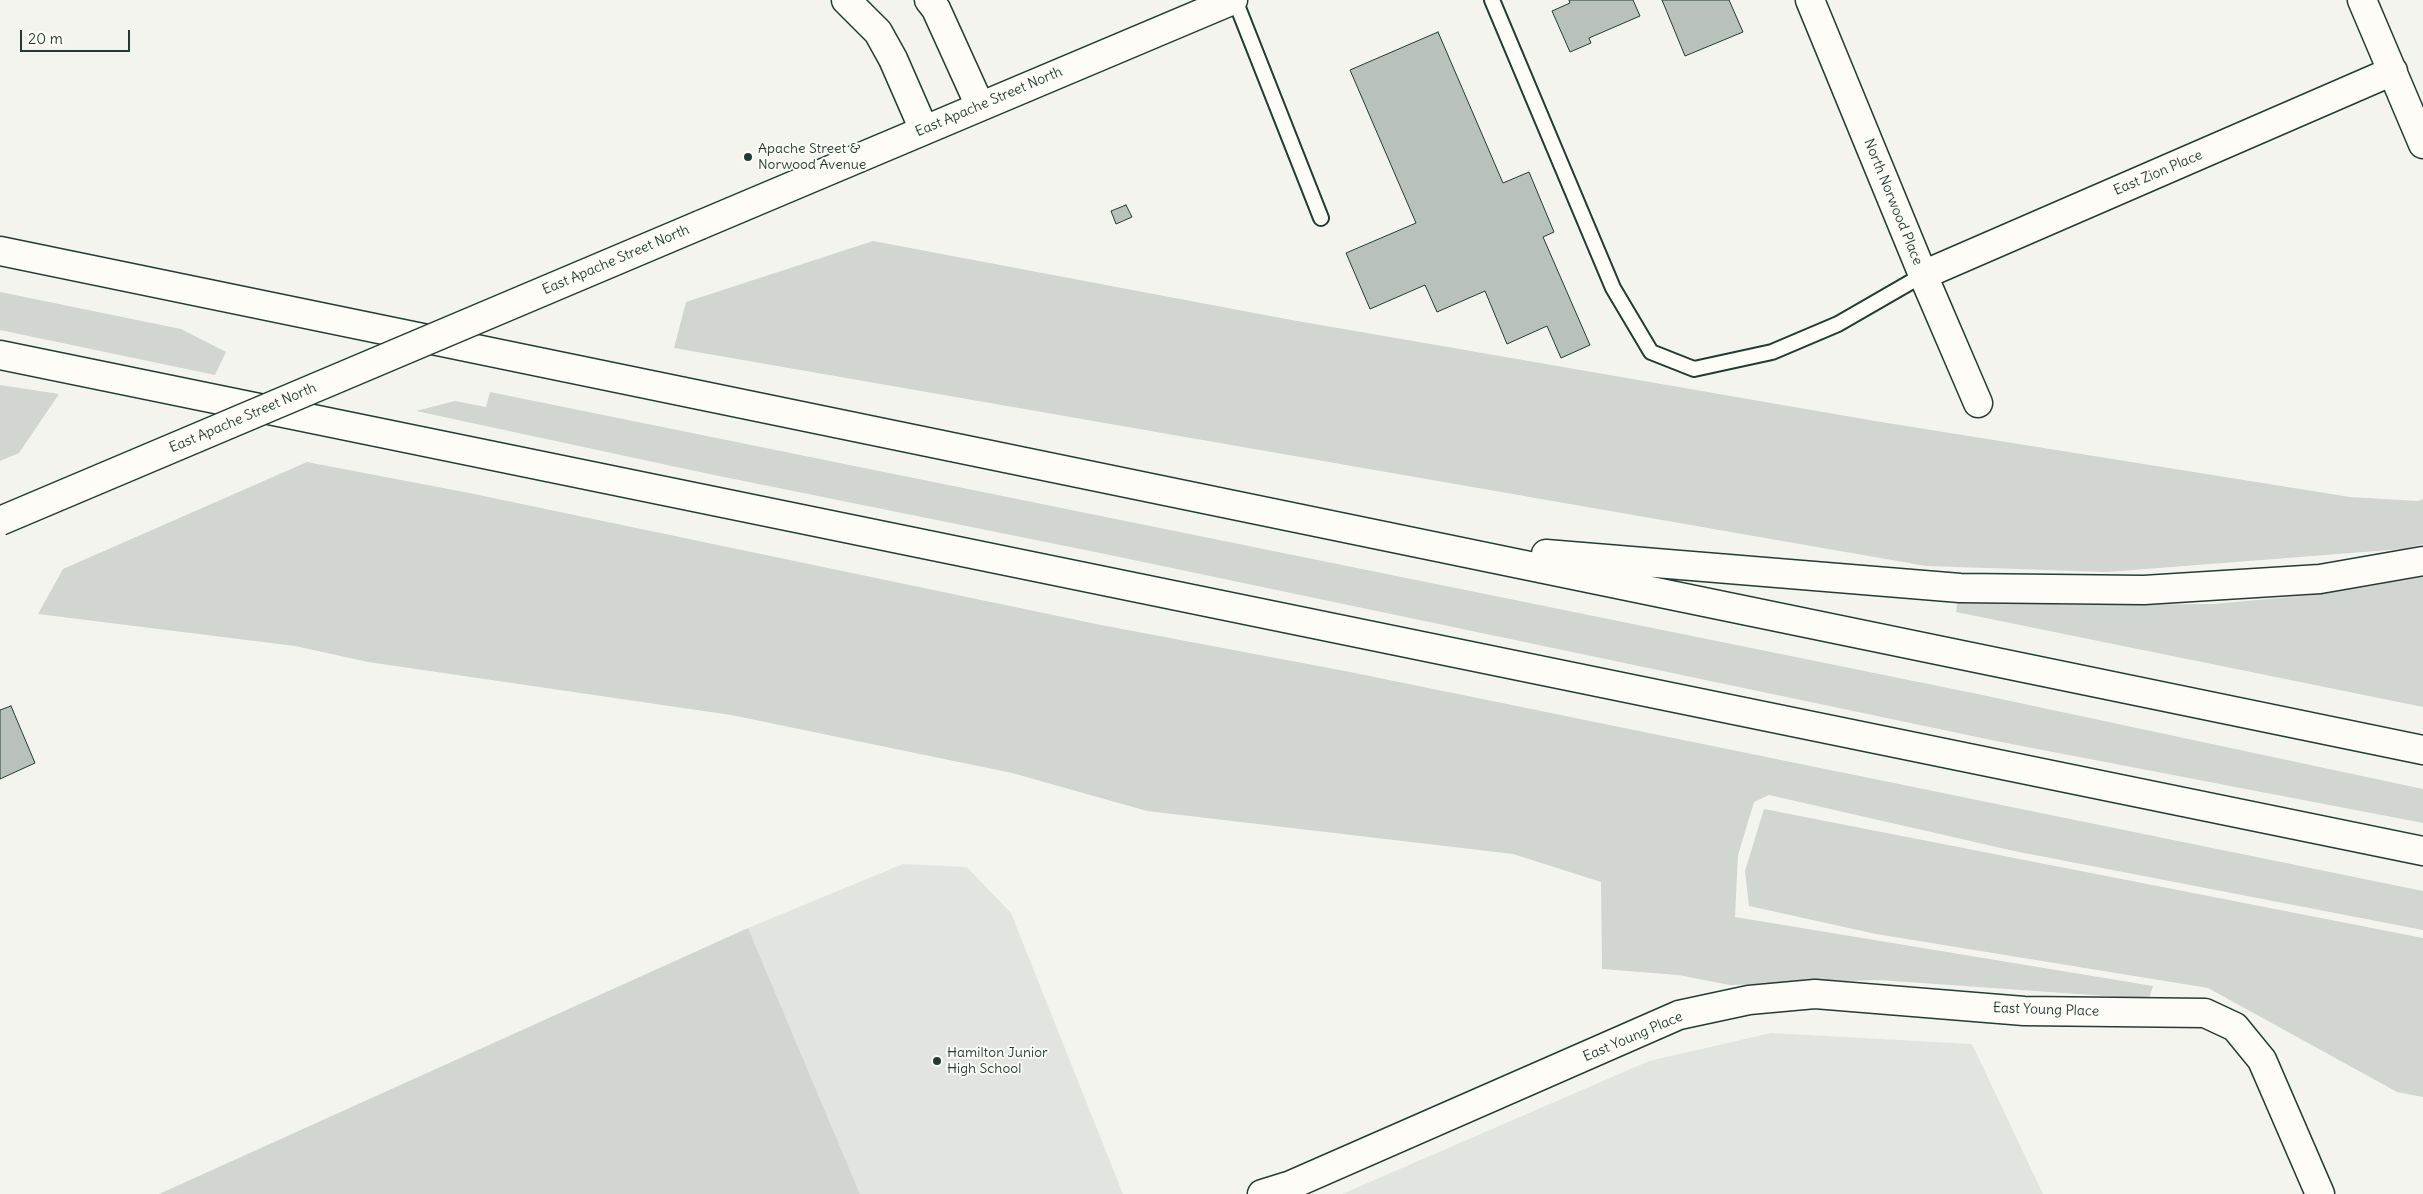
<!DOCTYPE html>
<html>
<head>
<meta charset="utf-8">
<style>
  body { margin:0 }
  #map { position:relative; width:2423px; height:1194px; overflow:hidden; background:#f4f4ef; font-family:Delius,sans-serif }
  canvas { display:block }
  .scale { position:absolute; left:20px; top:30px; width:110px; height:22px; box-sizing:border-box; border:2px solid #1f3d34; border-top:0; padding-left:6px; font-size:15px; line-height:18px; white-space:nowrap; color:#1f3d34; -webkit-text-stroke:4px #fdfcf7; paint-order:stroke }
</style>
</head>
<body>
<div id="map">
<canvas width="2423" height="1194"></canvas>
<div class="scale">20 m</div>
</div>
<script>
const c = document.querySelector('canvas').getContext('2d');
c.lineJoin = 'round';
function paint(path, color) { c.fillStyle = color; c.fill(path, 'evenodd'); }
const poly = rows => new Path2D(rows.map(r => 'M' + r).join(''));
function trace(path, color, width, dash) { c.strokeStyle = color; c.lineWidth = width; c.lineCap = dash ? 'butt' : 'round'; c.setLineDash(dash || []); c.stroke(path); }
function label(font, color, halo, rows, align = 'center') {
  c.font = font + ' Delius,sans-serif'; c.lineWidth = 4; c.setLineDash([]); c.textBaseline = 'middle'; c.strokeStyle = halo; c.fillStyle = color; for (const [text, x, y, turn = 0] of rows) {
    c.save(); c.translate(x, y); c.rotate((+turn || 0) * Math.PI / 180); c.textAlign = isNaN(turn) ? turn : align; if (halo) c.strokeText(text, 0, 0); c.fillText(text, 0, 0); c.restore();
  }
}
paint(poly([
  [903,864,967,867,1011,913,1123,1194,860,1194,748,928],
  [1771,1033,1972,1044,2043,1194,1342,1194,1649,1061]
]), '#e2e5df');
paint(poly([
  [873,241,1286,319,1875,421,2350,497,2418,501,2423,499,2423,544,2403,549,2107,572,1926,566,674,348,686,302],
  [0,292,181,329,226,352,215,375,0,330],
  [0,385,59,394,19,453,0,461],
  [490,392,1968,692,2423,789,2423,823,2001,742,1105,554,709,474,416,411,455,401,486,407],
  [307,462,469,493,1101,625,1350,672,2423,891,2423,930,2014,851,1769,795,1754,802,1738,855,1735,917,2153,986,2149,999,1879,980,1730,985,1678,975,1602,969,1601,882,1513,854,1147,811,1012,773,731,715,368,662,295,646,38,614,63,569],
  [2423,575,2423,707,1956,612,1958,599,2069,605,2213,604,2312,595],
  [1764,809,2423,938,2423,1097,2397,1092,2208,988,1876,934,1749,906,1745,871],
  [748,928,860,1194,159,1194]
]), '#d1d6d1');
const building = poly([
  [1569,0,1633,0,1640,16,1589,38,1591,43,1570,52,1552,11,1570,3,1569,0],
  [1662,0,1729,0,1743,32,1685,56,1662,0],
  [1438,32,1503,183,1529,172,1554,232,1543,237,1590,345,1561,358,1547,326,1507,344,1485,291,1437,312,1425,285,1370,309,1346,253,1416,223,1350,70,1438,32],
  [1126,205,1132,217,1116,224,1111,211,1126,205],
  [11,706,35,763,0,779,0,710,11,706]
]);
paint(building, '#b9c1bb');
trace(building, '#1f3d34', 1);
const service = poly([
  [1235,0,1321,218],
  [1492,0,1613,288,1651,352,1694,369,1772,352,1838,324,1923,275]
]);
const minor = poly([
  [846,0,878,32,893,59,924,130],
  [929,0,936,9,980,106],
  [1810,0,1923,275,1978,403],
  [2362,0,2423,144],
  [1923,275,2393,71],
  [1262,1194,1291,1185,1679,1015,1749,1000,1815,994,2024,1011,2205,1013,2235,1027,2262,1060,2320,1194]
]);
const secondary = poly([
  [700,225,1233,0]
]);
const motorway = poly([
  [0,251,2423,750],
  [0,355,2423,851],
  [1546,554,1960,588,2144,590,2320,579,2423,561]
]);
trace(service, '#1f3d34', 18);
trace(minor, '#1f3d34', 31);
trace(secondary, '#1f3d34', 31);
trace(motorway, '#1f3d34', 31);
trace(service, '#fdfcf7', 14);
trace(minor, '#fdfcf7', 28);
trace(secondary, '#fdfcf7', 28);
trace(motorway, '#fdfcf7', 28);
const secondaryBridge = poly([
  [0,521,700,225]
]);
trace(secondaryBridge, '#1f3d34', 31, []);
trace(secondaryBridge, '#fdfcf7', 28);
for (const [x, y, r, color] of [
  [748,157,5,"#1f3d34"],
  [937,1061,5,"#1f3d34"]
]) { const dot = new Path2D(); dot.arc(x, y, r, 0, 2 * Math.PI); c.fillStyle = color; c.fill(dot); trace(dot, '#fdfcf7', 2); }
label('14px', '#1f3d34', '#fdfcf7', [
  ["East Apache Street North",989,102,-23],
  ["East Zion Place",2158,173,-23],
  ["North Norwood Place",1893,202,68],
  ["East Apache Street North",616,260,-23],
  ["East Apache Street North",243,418,-23],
  ["East Young Place",2046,1010,2],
  ["East Young Place",1633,1037,-23]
]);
label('14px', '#1f3d34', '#fdfcf7', [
  ["Apache Street &",758,149],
  ["Norwood Avenue",758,165],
  ["Hamilton Junior",947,1053],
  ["High School",947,1069]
], 'left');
</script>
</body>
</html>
